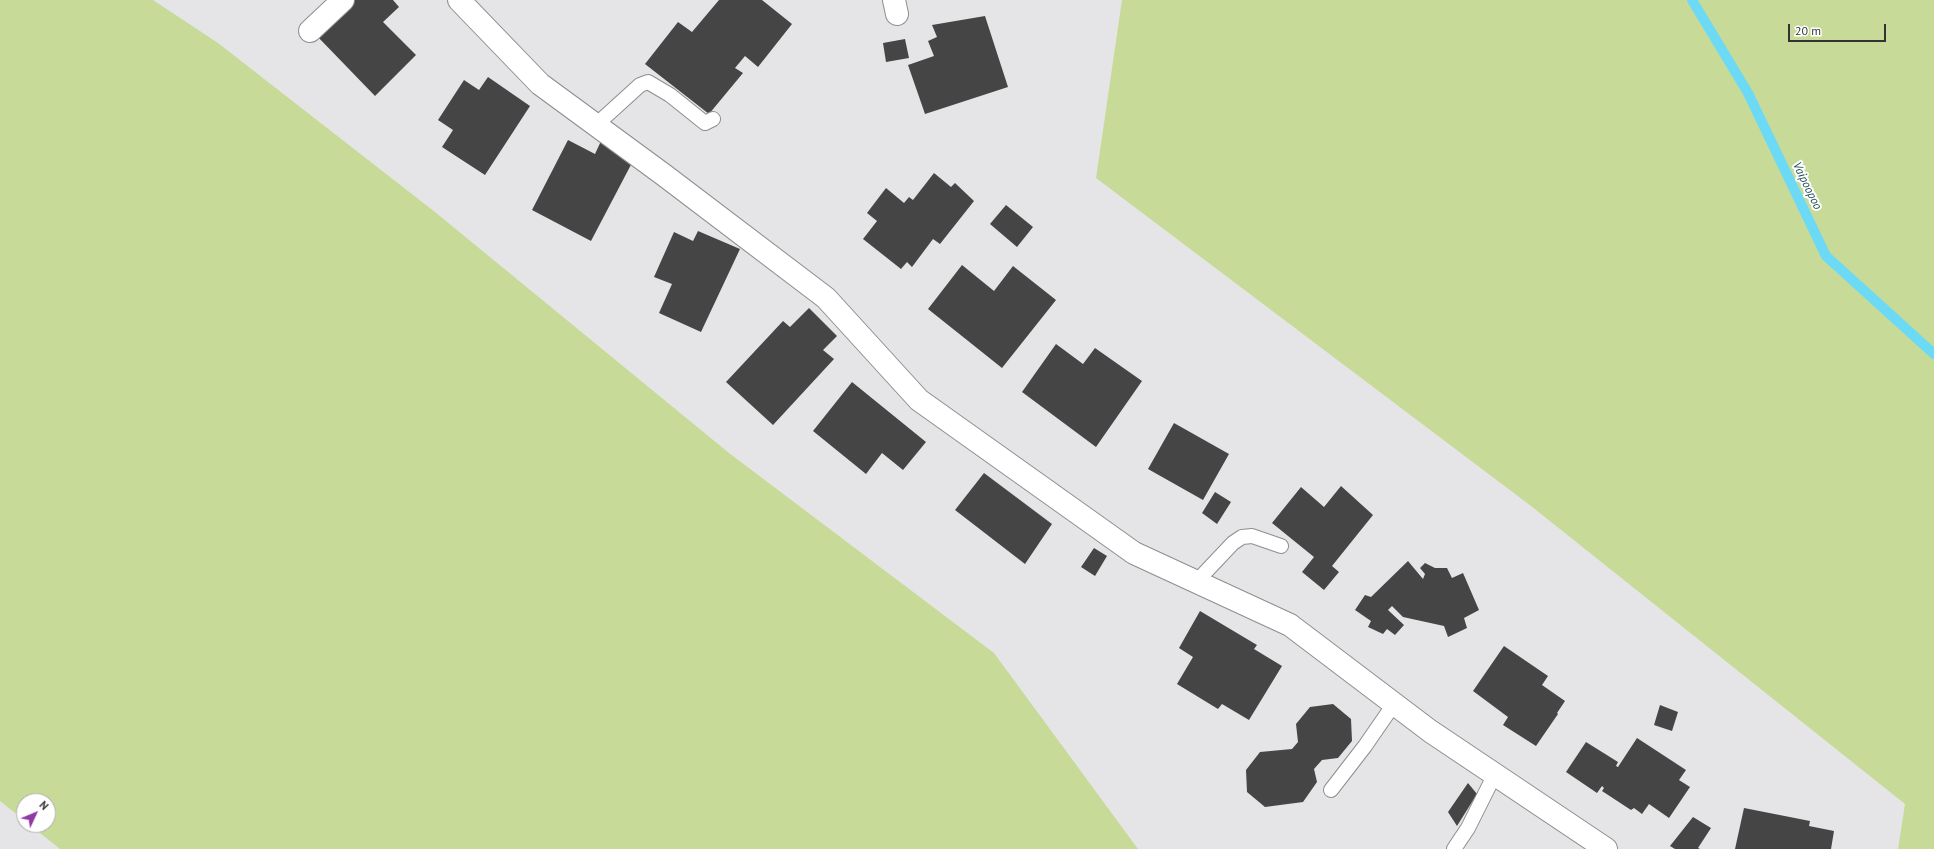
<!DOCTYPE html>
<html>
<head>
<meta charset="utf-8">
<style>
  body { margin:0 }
  #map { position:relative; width:1934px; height:849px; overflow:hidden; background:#e5e5e7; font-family:"PT Sans",sans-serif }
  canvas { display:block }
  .north { position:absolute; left:16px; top:793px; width:40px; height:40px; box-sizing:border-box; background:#fff; border:1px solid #adadad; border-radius:50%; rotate:46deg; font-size:11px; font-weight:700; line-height:16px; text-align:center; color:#323233 }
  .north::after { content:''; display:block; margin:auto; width:14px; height:18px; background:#9038a5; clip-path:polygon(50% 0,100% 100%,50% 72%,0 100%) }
  .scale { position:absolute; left:1788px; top:24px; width:98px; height:18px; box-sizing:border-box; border:2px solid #323233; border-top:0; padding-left:5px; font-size:12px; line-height:14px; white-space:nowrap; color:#323233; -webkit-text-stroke:3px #fff; paint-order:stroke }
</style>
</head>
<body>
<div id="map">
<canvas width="1934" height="849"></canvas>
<div class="north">N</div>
<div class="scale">20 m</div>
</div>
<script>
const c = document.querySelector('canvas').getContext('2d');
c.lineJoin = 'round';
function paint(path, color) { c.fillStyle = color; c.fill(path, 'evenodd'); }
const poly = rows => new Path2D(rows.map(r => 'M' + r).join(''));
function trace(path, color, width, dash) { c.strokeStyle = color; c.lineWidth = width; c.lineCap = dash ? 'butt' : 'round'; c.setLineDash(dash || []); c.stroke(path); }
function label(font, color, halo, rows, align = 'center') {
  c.font = font + ' "PT Sans",sans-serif'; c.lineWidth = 4; c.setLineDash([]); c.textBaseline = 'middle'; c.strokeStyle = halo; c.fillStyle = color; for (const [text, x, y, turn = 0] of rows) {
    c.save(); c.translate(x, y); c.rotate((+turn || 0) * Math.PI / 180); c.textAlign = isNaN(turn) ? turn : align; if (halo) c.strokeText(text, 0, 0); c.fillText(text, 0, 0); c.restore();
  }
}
paint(poly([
  [0,0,153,0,218,43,435,212,729,453,994,653,1138,849,60,849,30,825,48,825,48,801,24,801,24,820,0,801],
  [1122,0,1934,0,1934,849,1898,849,1905,804,1531,506,1096,178]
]), '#c8da98');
trace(poly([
  [1692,0,1748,93,1826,256,1934,354]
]), '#6cd9f5', 10);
paint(poly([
  [353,0,393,0,399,7,383,22,416,55,375,96,316,35],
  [719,0,762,0,792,24,758,67,745,56,735,68,743,73,709,114,645,64,678,22,692,32],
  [985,16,1008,87,925,114,908,65,934,56,928,41,937,37,932,25],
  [905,39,909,58,886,62,883,43],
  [488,77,530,106,485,175,442,147,453,130,438,120,464,80,479,90],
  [568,140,595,154,601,141,634,159,591,241,532,210],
  [934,173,951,187,955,183,974,201,940,244,933,239,912,267,907,262,901,269,863,239,877,221,867,213,886,188,904,203,909,197,913,200],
  [1006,205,1033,227,1017,247,990,224],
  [698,231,740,249,701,332,659,313,672,284,654,277,674,232,693,241],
  [962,265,994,291,1013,266,1056,300,1002,368,928,309],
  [809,308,837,336,823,350,834,359,773,425,726,382,783,321,790,327],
  [1056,344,1083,364,1095,348,1142,381,1096,447,1022,392],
  [852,382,926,442,903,470,882,453,866,474,813,431],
  [1174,423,1229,454,1203,500,1148,469],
  [984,473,1052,524,1025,564,955,510],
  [1341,486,1373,515,1332,566,1339,572,1324,590,1302,572,1314,557,1272,523,1301,487,1324,507],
  [1215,492,1231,502,1217,524,1202,513],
  [1094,548,1107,556,1095,576,1081,567],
  [1408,561,1423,579,1425,574,1420,568,1425,563,1435,568,1447,568,1452,578,1463,573,1479,610,1464,618,1467,628,1448,637,1444,626,1403,617,1392,606,1388,610,1404,625,1395,635,1387,629,1383,634,1368,627,1371,621,1355,610,1365,595,1371,597],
  [1200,611,1257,645,1254,649,1282,666,1249,720,1222,704,1218,709,1177,684,1193,657,1179,648],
  [1504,646,1548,676,1542,685,1565,701,1557,713,1558,714,1536,746,1503,725,1508,717,1473,691],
  [1333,704,1351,719,1352,741,1338,758,1322,760,1314,769,1317,782,1303,802,1265,807,1247,792,1246,770,1260,752,1292,749,1298,742,1296,724,1310,707],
  [1660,705,1678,712,1672,731,1654,725],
  [1637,738,1686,770,1679,780,1690,787,1669,818,1649,804,1642,814,1634,808,1631,810,1602,791,1604,788,1602,786,1597,793,1566,772,1586,742,1618,762,1616,766,1618,767],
  [1468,783,1477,794,1457,826,1448,812],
  [1744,808,1810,821,1809,826,1834,831,1831,849,1735,849],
  [1693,817,1711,828,1698,848,1700,849,1675,849,1670,846]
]), '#454546');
const service = poly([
  [596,125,640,85,648,82,670,95,705,123,713,119],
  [1197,581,1233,543,1242,537,1252,536,1281,546],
  [1331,790,1365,746,1394,704],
  [1454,849,1468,828,1495,774]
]);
const minor = poly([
  [894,0,897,14],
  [310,31,343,0]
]);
const secondary = poly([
  [459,0,540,84,664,175,826,298,919,400,1134,553,1290,625,1430,731,1606,849]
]);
trace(service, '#8d8e8f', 16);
trace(minor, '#8d8e8f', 24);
trace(secondary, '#8d8e8f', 24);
trace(service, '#fff', 14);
trace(minor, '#fff', 22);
trace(secondary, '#fff', 22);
label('italic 12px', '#174854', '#fff', [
  ["Vaipoopoo",1807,186,64]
]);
</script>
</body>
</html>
